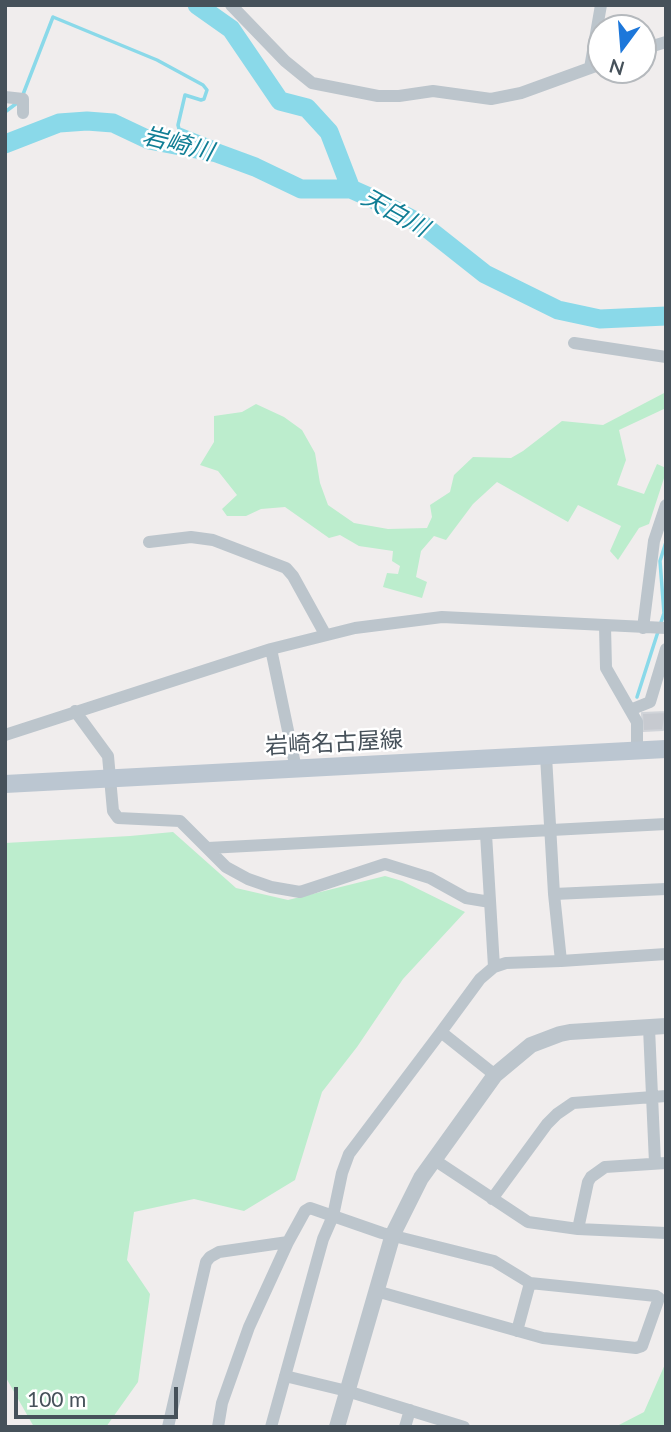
<!DOCTYPE html>
<html>
<head>
<meta charset="utf-8">
<style>
  body { margin:0 }
  #map { position:relative; width:671px; height:1432px; overflow:hidden; background:#f0eded; font-family:Lato,sans-serif }
  canvas { display:block }
  .frame { position:absolute; inset:0; border:7px solid #46515a; pointer-events:none }
  .north { position:absolute; left:587px; top:14px; width:70px; height:70px; box-sizing:border-box; background:#fff; border:2px solid #b5b9bd; border-radius:50%; rotate:196deg; font-size:19px; font-weight:700; line-height:28px; text-align:center; color:#46515a }
  .north::after { content:''; display:block; margin:auto; width:24px; height:32px; background:#1d77da; clip-path:polygon(50% 0,100% 100%,50% 72%,0 100%) }
  .scale { position:absolute; left:14px; top:1387px; width:164px; height:32px; box-sizing:border-box; border:4px solid #46515a; border-top:0; padding-left:9px; font-size:21px; line-height:24px; white-space:nowrap; color:#46515a; -webkit-text-stroke:5px #fff; paint-order:stroke }
</style>
</head>
<body>
<div id="map">
<canvas width="671" height="1432"></canvas>
<div class="frame"></div>
<div class="north">N</div>
<div class="scale">100 m</div>
</div>
<script>
const c = document.querySelector('canvas').getContext('2d');
c.lineJoin = 'round';
function paint(path, color) { c.fillStyle = color; c.fill(path, 'evenodd'); }
const poly = rows => new Path2D(rows.map(r => 'M' + r).join(''));
function trace(path, color, width, dash) { c.strokeStyle = color; c.lineWidth = width; c.lineCap = dash ? 'butt' : 'round'; c.setLineDash(dash || []); c.stroke(path); }
function label(font, color, halo, rows, align = 'center') {
  c.font = font + ' Lato,"Noto Sans JP",sans-serif'; c.lineWidth = 5; c.setLineDash([]); c.textBaseline = 'middle'; c.strokeStyle = halo; c.fillStyle = color; for (const [text, x, y, turn = 0] of rows) {
    c.save(); c.translate(x, y); c.rotate((+turn || 0) * Math.PI / 180); c.textAlign = isNaN(turn) ? turn : align; if (halo) c.strokeText(text, 0, 0); c.fillText(text, 0, 0); c.restore();
  }
}
paint(poly([
  [666,392,666,408,619,430,626,460,617,485,644,494,657,464,666,468,666,472,649,524,639,528,618,560,610,551,621,526,578,505,568,522,497,482,473,504,446,540,434,536,421,551,416,577,427,582,422,598,383,587,387,573,398,574,400,566,392,561,393,551,359,546,340,535,329,538,285,507,261,509,246,516,227,516,222,509,237,495,218,471,200,465,214,442,214,416,242,412,256,404,284,417,302,430,315,453,320,483,328,505,354,523,388,529,427,528,432,517,430,505,450,492,454,475,473,457,511,458,523,451,562,421,603,425],
  [173,832,236,888,288,900,385,876,402,881,465,912,403,979,357,1047,322,1092,295,1180,244,1211,194,1199,134,1212,127,1260,150,1294,138,1382,106,1427,34,1427,5,1376,5,843,130,836],
  [666,1362,666,1427,615,1427,644,1412]
]), '#bcedcd');
trace(poly([
  [22,97,53,17,157,60,203,85,207,90,204,99,201,100,185,95,178,125,179,129,217,144,217,153],
  [5,112,17,103],
  [637,697,664,613,660,561,666,542]
]), '#8ad9e9', 3.5);
trace(poly([
  [197,5,231,29,280,101,307,108,329,132,351,189],
  [5,144,59,123,87,121,113,123,149,140,217,153,255,167,301,189,351,189,369,197,423,225,485,274,558,310,600,319,666,316]
]), '#8ad9e9', 19);
const building = poly([
  [666,712,663,730,643,731,642,713,666,712]
]);
paint(building, '#c7cad0');
trace(building, '#d1d4d9', 2);
trace(poly([
  [231,5,285,61,312,83,378,96,399,96,433,91,491,99,521,93,601,64],
  [643,49,666,42],
  [590,68,601,5],
  [5,97,23,99,23,113],
  [574,343,666,357],
  [149,542,191,537,213,540,286,568,293,576,325,634],
  [605,626,606,668,637,722,637,751],
  [643,628,654,541,666,505],
  [271,649,296,769],
  [630,710,650,702,666,649],
  [75,711,108,756,113,811,118,818,180,821,226,867,248,879,271,887,300,892,385,864,430,878,466,898,490,902],
  [5,735,271,649,355,628,442,617,666,628],
  [486,834,494,967],
  [208,848,666,824],
  [554,894,666,889],
  [561,961,666,954],
  [649,1028,655,1163],
  [495,1075,441,1032,480,979,494,967,506,963,561,961,554,894,546,756],
  [433,1159,528,1222,578,1229,666,1233],
  [492,1199,547,1124,557,1114,573,1103,666,1096],
  [578,1229,588,1182,591,1177,605,1167,666,1163],
  [517,1331,530,1283],
  [285,1376,347,1391,464,1427],
  [168,1427,206,1262,210,1257,219,1252,288,1242],
  [218,1427,222,1403,249,1327,288,1242,305,1211,310,1208,382,1233,494,1261,530,1283,656,1296,659,1298,642,1346,636,1348,543,1338,376,1291],
  [271,1427,323,1239,333,1216,342,1173,349,1154,441,1032],
  [405,1427,410,1410]
]), '#bcc5cc', 12);
trace(poly([
  [337,1427,393,1234,421,1178,495,1075,531,1045,560,1034,570,1032,666,1026]
]), '#bcc5cc', 16);
trace(poly([
  [5,784,666,749]
]), '#bbc6d1', 18);
label('23px', '#46515a', '#fff', [
  ["岩崎名古屋線",334,743,-3]
]);
label('italic 24px', '#107e95', '#fff', [
  ["岩崎川",178,144,14],
  ["天白川",395,213,29]
]);
</script>
</body>
</html>
